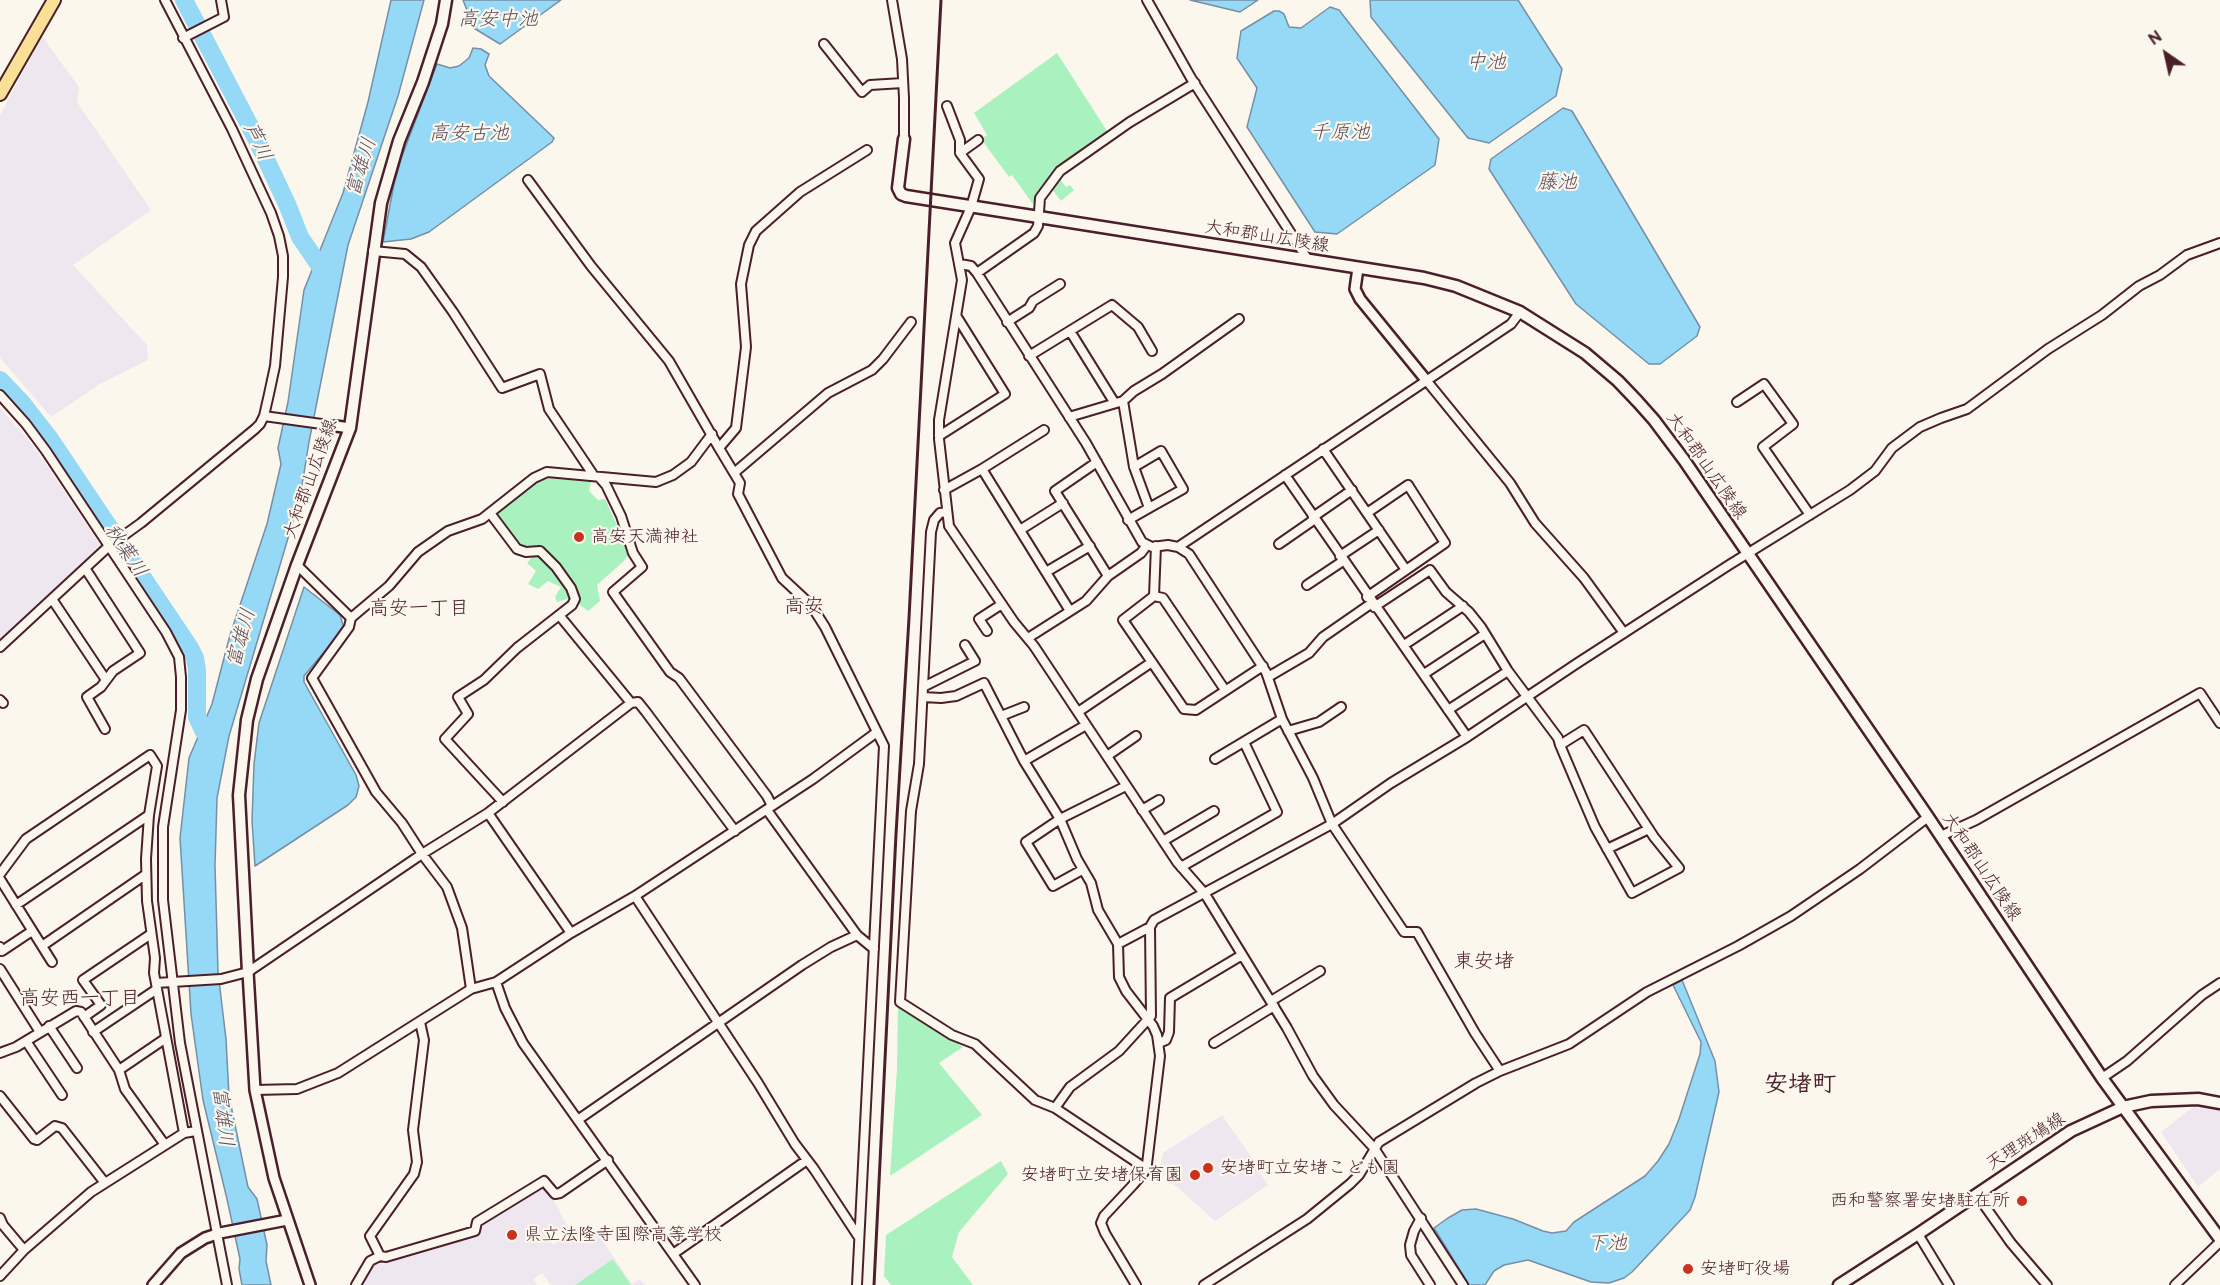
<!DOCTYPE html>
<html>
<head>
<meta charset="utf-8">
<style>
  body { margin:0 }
  #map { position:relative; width:2220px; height:1285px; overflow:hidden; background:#fbf7ec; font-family:"Balsamiq Sans",sans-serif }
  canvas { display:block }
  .north { position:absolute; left:2136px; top:24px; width:60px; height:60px; -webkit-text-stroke:4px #fbf7ec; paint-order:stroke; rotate:326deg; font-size:16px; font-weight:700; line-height:24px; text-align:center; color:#4a1f2b }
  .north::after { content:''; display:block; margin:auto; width:21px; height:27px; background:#4a1f2b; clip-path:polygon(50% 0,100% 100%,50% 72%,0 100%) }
</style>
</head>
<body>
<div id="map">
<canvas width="2220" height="1285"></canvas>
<div class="north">N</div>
</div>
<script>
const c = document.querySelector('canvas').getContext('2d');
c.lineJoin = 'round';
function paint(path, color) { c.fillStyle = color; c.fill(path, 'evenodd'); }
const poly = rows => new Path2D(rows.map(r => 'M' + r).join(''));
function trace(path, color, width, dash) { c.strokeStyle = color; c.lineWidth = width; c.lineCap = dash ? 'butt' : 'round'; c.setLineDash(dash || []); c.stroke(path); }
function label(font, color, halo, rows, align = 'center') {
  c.font = font + ' "Balsamiq Sans","Klee One",sans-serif'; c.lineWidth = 4.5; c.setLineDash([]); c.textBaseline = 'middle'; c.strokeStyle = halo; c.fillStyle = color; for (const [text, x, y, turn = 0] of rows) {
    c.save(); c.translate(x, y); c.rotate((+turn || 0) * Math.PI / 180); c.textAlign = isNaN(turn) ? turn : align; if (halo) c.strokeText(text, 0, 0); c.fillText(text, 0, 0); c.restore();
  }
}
paint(poly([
  [42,36,79,87,77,102,151,210,73,265,147,345,148,360,100,384,51,417,1,359,0,356,0,115],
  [0,408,35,448,101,546,0,639],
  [2193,1107,2220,1111,2220,1169,2198,1187,2161,1132],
  [1222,1115,1257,1165,1255,1166,1268,1185,1215,1221,1159,1171,1163,1153],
  [545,1184,573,1237,593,1227,632,1284,640,1279,645,1285,631,1285,613,1259,575,1285,551,1285,542,1273,533,1279,537,1285,362,1285,376,1260,382,1264,478,1234,483,1222],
  [561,1228,566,1237,553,1245,548,1236]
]), '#efe7ef');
paint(poly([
  [1057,53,1109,134,1058,170,1037,205,1032,203,1012,175,1009,177,981,139,987,135,974,113],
  [1059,178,1066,187,1070,185,1074,190,1061,201,1051,188],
  [550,478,591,482,589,491,598,500,605,499,630,553,623,562,597,585,600,601,588,611,580,605,580,595,557,602,555,597,561,587,548,581,538,589,528,584,536,571,527,563,535,554,536,548,517,543,502,529,495,513,538,481],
  [898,1005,963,1047,939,1063,982,1115,890,1176,897,1069],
  [1001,1161,1008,1174,959,1232,952,1257,973,1285,891,1285,884,1276,886,1235],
  [613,1259,631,1285,575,1285]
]), '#a9f2bf');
const water = poly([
  [391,0,424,0,398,96,348,245,309,442,300,498,229,736,217,798,215,865,218,972,226,1039,229,1096,248,1187,257,1199,267,1245,266,1261,271,1285,242,1285,239,1269,240,1259,227,1199,203,1100,191,1014,180,838,189,758,212,704,230,635,267,524,281,464,278,448,288,402,304,290,343,193,368,102,391,0],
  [463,0,561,0,500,44,472,27,467,18,468,13,463,0],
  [1190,0,1258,0,1240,12,1190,0],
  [1370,0,1518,0,1562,69,1556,96,1489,143,1468,138,1371,17,1370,0],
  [1330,7,1339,10,1439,139,1435,165,1337,234,1315,232,1247,127,1257,88,1237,58,1241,31,1274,11,1279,11,1284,14,1289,27,1301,28,1330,7],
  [473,48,481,49,489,54,485,65,489,76,554,138,552,142,429,232,411,239,383,242,394,184,402,156,437,64,450,68,459,66,469,58,473,48],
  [1563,108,1572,111,1700,327,1697,336,1660,364,1649,364,1576,304,1489,169,1491,159,1563,108],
  [304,587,340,615,344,628,304,676,304,682,356,775,359,786,356,797,348,805,255,866,252,821,254,764,259,723,304,587],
  [1682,980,1715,1061,1719,1092,1695,1197,1690,1210,1632,1272,1624,1278,1609,1283,1591,1282,1528,1260,1504,1265,1494,1271,1485,1285,1469,1285,1434,1228,1448,1218,1462,1210,1476,1209,1513,1219,1543,1231,1552,1233,1566,1231,1574,1222,1645,1176,1658,1161,1669,1144,1679,1119,1700,1054,1701,1042,1673,985,1682,980]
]);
paint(water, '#95d9f7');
trace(water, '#778fa5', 1.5);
trace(poly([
  [184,0,255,136,287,204,300,237,330,281],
  [0,380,22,403,50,439,190,648,195,658,197,670,197,717,204,732,212,736]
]), '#95d9f7', 18);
const minor = poly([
  [892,0,902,59,904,98,904,139],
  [1147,0,1191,78,1308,260],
  [183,38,224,17,221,0],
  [824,44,862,92,870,85,903,83],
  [947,106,960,140,960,153,979,179,971,207,955,243,962,280,939,420,939,439,949,526,1014,622,1034,646,1177,862,1205,894,1287,1028,1313,1076,1334,1105,1374,1148,1463,1285],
  [960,153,978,140],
  [528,180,591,266,669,361,719,448,736,428,746,347,741,284,749,245,756,231,800,192,867,150],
  [373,251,405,254,421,267,453,312,502,388,540,374,549,409,594,476],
  [960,264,971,266,977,273,1086,443,1142,542,1152,547,1168,545,1178,547,1189,554,1266,672,1282,719,1313,778,1332,824,1404,932,1417,932,1475,1033,1500,1071],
  [977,273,1034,233,1038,226,1040,198,1060,171,1130,122,1195,83],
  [1007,322,1029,308,1033,301,1060,284],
  [1070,331,1114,402],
  [1029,356,1112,305,1138,327,1152,351],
  [1426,380,1510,483,1535,523,1584,578,1624,633],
  [0,395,26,424,46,451,166,632,179,657,181,677,181,710,163,827,163,900,180,1043,227,1285],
  [1123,401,1134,467,1149,508,1183,489,1161,451,1134,467],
  [1737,402,1764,384,1793,424,1763,447,1810,515],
  [264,416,336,426],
  [1069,417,1123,401,1134,391,1162,374,1239,319],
  [939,436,1005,394,957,317],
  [719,448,740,483,738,494,782,578,811,605,825,627,884,746,857,1285],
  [1323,449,1406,570],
  [1097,462,1055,491,1108,576],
  [982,469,1070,611],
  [734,473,828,393,872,370,883,359,911,322],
  [1285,475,1467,737],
  [599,477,606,485,621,516,633,553,642,567,613,592,670,672,679,678,767,796,772,806],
  [944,490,982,469,1044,430],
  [946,512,940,513,934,520,931,532,919,764,911,811,900,1002,952,1035,975,1044,1035,1100,1055,1108,1145,1168],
  [490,513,517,549,526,552,540,551,556,567,571,588,575,599,572,605,517,648,484,680,458,697,468,714,445,739,503,802],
  [1367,513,1408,485,1445,543,1367,597],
  [1313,517,1352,490],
  [1128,520,1149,508],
  [1020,530,1063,503],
  [1279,544,1315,519],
  [1178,547,1511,324,1520,312],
  [1340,556,1379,530],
  [297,565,351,618],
  [85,568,140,653,113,671,101,687,87,697,105,729],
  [1046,572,1090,546],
  [1307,585,1343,561],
  [1154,596,1156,546],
  [52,599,106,680],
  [1374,607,1430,570,1446,592,1469,612,1481,627,1508,671,1558,738,1560,745,1577,785,1595,827,1632,893,1679,868,1654,837,1584,730,1560,745],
  [559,615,631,703,638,702,646,712,735,831],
  [987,631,979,619,1002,604],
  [1028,638,1086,601,1108,576,1141,553,1147,545],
  [1404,645,1463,606],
  [0,647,109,546,141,523,255,429,260,424,264,416,269,394,275,366,283,277,283,256,279,236,271,213,232,129,165,0],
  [1424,674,1485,634],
  [1268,677,1309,653,1323,637,1372,603],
  [923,687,975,661,965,645],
  [1225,690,1163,598,1154,596,1123,620,1184,709,1196,710,1263,666],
  [923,697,941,698,956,696,984,683,1024,761,1060,819,1077,859,1091,883,1098,910,1118,944,1119,977,1126,991,1153,1026,1157,1035,1160,1056,1147,1164,1144,1172,1133,1185,1104,1216,1101,1223,1105,1233,1136,1285],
  [0,700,3,703],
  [1448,710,1508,671],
  [1078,712,1152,662],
  [1001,716,1024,707],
  [1288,731,1319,722,1341,707],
  [1107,756,1136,736],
  [1215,759,1282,719],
  [1024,761,1086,725],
  [767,810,857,935,874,949],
  [1142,810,1159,800],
  [488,813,571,933],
  [1941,836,1976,820,2200,693,2220,723],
  [1163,841,1214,811],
  [1607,849,1649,829],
  [1181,867,1277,812,1244,742],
  [1082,870,1053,886,1026,842,1060,819,1126,786],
  [0,874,26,839,150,755,157,766,149,815,146,859,147,901,155,958,154,973,184,1133],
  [0,879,52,962],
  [635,896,758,1083,795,1144,814,1169,858,1236],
  [16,905,149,815],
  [1118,944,1150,927],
  [42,946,145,875],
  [0,947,2,951,32,931],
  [0,969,40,1032],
  [496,982,505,1008,523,1043,695,1285],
  [156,983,221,979,248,972,422,854,488,813,631,703],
  [471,989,462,928,447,887,422,854,402,823,376,792,312,678,349,627,351,618,389,586,418,552,448,531,482,519,534,478,547,472,656,482,673,475,691,462,712,434],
  [1271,1001,1320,971],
  [84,1017,101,1005,83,980,151,934],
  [49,1026,77,1068],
  [93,1032,157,989],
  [26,1041,62,1095],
  [1159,1043,1166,1040,1169,1032,1170,998,1242,955],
  [1214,1043,1274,1006],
  [0,1053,16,1047,76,1011,81,1012,119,1070,125,1089,165,1145],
  [119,1070,166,1038],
  [2102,1078,2127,1061,2202,995,2220,983],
  [255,1090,297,1089,338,1073,471,989,496,982,571,933,635,896,813,779,877,732],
  [0,1096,34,1139,37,1140,55,1126,62,1128,105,1183],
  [1055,1108,1070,1087,1119,1051,1151,1016,1150,927,1154,920,1332,824,1391,783,1467,737,1576,664,1729,565,1850,490,1875,471,1892,448,1920,427,1941,418,1967,409,2048,349,2102,315,2139,286,2160,275,2187,255,2220,243],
  [579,1119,802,965,831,947,857,935],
  [1977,1195,2011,1243,2047,1285],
  [0,1218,3,1225,24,1250],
  [1421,1218,1414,1231,1410,1245,1411,1255,1430,1285],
  [1918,1234,1949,1285],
  [673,1254,807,1160],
  [380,1256,370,1236,414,1174,417,1162,413,1130,424,1040,420,1022],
  [0,1276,24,1250,91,1192,184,1133,196,1131],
  [356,1285,370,1261,380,1256,386,1257,475,1231,477,1222,544,1181,555,1194,560,1193,608,1160],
  [1204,1285,1307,1219,1350,1184,1359,1175,1379,1142,1476,1083,1500,1071,1569,1044,1647,992,1738,946,1791,916,1860,869,1928,817],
  [2175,1285,2220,1242]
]);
const tertiary = poly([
  [1358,268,1355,289,1360,299,1426,380],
  [336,426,350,428],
  [248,972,255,1090,274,1178,310,1285],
  [153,1285,181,1253,205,1238,220,1233,287,1220]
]);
const secondary = poly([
  [904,139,898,188,901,194,906,196,1424,278,1456,286,1520,312,1585,353,1618,381,1638,402,1654,420,1684,460,1928,817,2102,1078,2220,1239],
  [248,972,239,795,247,720,257,679,297,565,350,428,381,203,399,141,423,82,442,24,446,0],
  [1839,1285,1918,1234,2071,1131,2123,1107,2151,1101,2198,1099,2220,1103]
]);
const trunk = poly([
  [0,94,54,0]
]);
trace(minor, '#4a1f2b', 12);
trace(tertiary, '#4a1f2b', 14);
trace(secondary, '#4a1f2b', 15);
trace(trunk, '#4a1f2b', 16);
trace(minor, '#fbf7ec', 8);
trace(tertiary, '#fbf7ec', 9);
trace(secondary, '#fbf7ec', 10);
trace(trunk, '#fadf96', 12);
trace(poly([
  [874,1285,896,834,909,618,941,0]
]), '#4a1f2b', 3);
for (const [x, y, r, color] of [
  [579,537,6,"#c8321e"],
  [1208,1168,6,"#c8321e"],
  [1195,1175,6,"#c8321e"],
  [2022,1201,6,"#c8321e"],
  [512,1235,6,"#c8321e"],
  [1688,1269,6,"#c8321e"]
]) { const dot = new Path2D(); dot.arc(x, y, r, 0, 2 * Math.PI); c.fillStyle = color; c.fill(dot); trace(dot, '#fbf7ec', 2); }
label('18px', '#4a1f2b', '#fbf7ec', [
  ["大和郡山広陵線",1267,237,9],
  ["大和郡山広陵線",1706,466,55],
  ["大和郡山広陵線",311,479,-70],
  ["大和郡山広陵線",1981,867,56],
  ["天理斑鳩線",2026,1142,-33]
]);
label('18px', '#4a1f2b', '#fbf7ec', [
  ["高安天満神社",591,537],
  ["安堵町立安堵こども園",1220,1168],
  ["安堵町立安堵保育園",1183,1175,"right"],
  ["西和警察署安堵駐在所",2010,1201,"right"],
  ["県立法隆寺国際高等学校",524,1235],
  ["安堵町役場",1700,1269]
], 'left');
label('italic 20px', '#5d4e5e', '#fbf7ec', [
  ["高安中池",498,20],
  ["中池",1486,63],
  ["千原池",1340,133],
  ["高安古池",469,134],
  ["芦川",257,142,65],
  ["富雄川",362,167,-73],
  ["藤池",1557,183],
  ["秋葉川",125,551,56],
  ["富雄川",242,638,-75],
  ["富雄川",222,1117,83],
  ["下池",1607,1244]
]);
label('20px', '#4a1f2b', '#fbf7ec', [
  ["高安",804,607],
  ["高安一丁目",419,609],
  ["東安堵",1484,962],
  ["高安西一丁目",80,999]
]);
label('bold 24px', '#4a1f2b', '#fbf7ec', [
  ["安堵町",1800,1085]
]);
</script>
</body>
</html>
